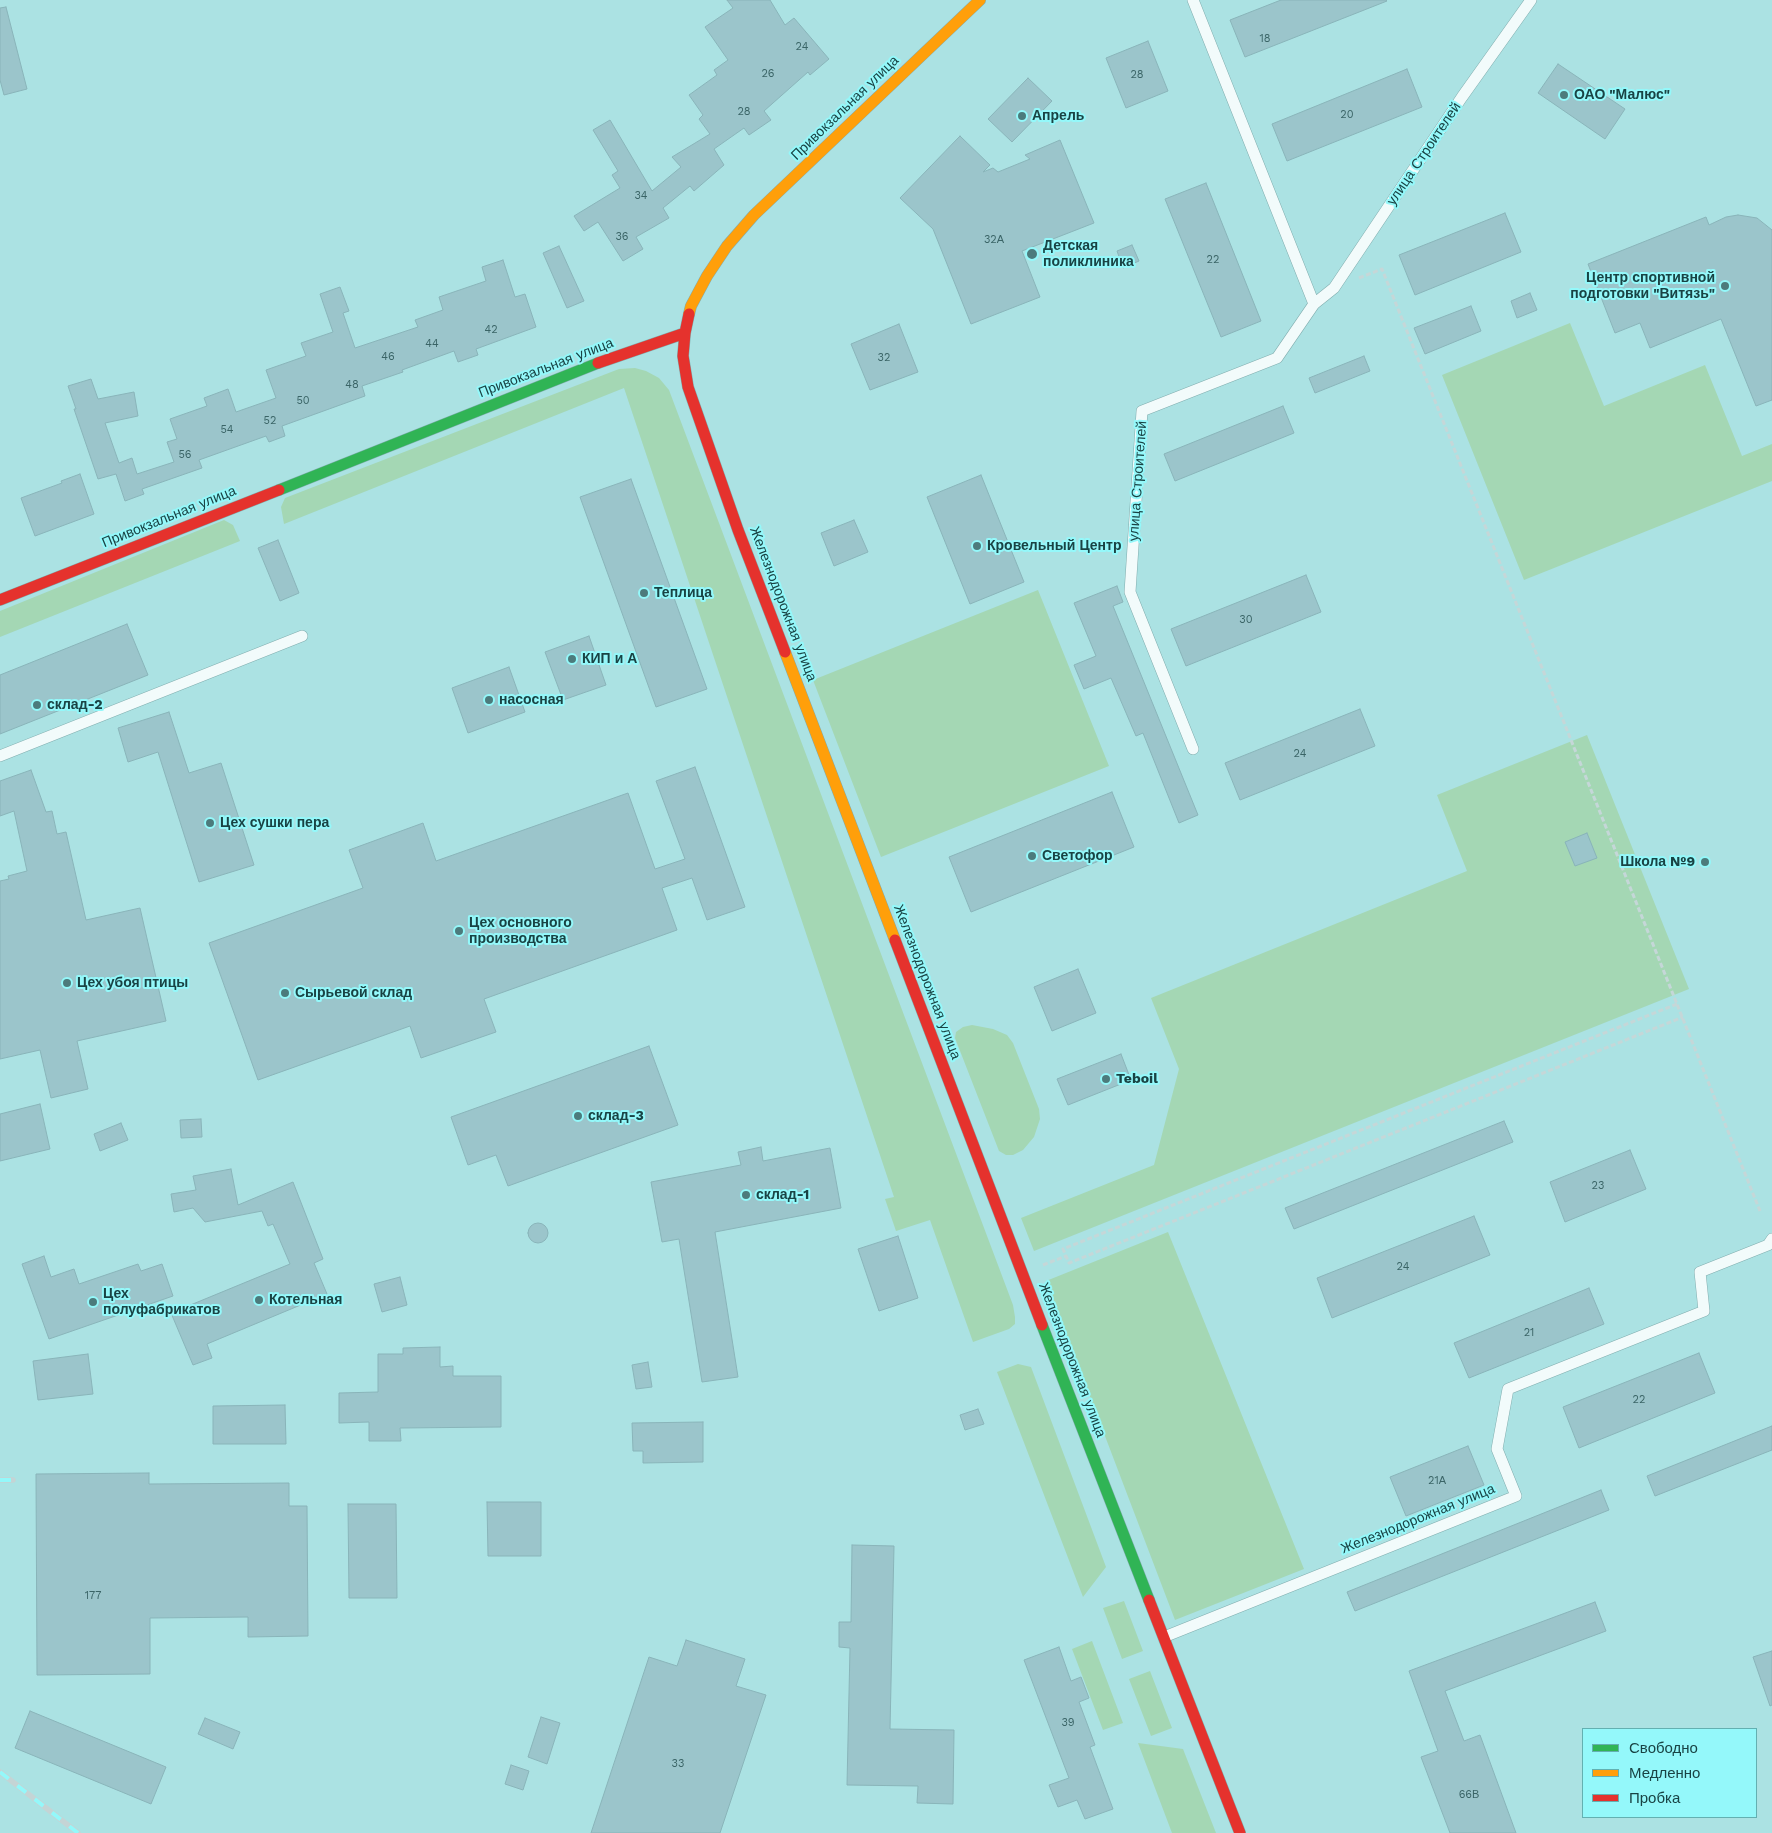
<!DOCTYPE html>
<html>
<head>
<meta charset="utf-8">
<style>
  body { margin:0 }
  #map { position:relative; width:1772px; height:1833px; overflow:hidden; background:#abe2e3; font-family:"Work Sans",sans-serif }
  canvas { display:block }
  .legend { position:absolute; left:1582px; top:1728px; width:175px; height:90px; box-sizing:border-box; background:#94f8fa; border:1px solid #63b0b1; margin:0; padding:6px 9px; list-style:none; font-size:15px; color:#194344 }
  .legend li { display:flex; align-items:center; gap:10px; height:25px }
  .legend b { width:25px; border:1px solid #63b0b1 }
</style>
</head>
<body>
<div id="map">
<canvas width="1772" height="1833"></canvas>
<ul class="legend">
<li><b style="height:6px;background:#30b455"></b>Свободно</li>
<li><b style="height:6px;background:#ff9f0a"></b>Медленно</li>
<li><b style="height:6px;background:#e5322d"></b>Пробка</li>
</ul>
</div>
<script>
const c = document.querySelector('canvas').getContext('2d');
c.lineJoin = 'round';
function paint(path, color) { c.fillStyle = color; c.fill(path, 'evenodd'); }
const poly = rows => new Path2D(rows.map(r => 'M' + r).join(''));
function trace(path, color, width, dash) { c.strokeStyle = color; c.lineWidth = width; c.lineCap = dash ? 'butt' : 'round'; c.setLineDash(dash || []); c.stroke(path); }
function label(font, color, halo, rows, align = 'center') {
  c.font = font + ' "Work Sans",sans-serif'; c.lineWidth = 4; c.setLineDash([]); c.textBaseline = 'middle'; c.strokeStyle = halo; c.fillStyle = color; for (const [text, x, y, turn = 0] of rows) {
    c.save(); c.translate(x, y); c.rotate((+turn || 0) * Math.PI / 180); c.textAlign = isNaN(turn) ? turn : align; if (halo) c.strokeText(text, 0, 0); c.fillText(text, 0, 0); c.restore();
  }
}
paint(poly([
  [1570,323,1604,406,1705,365,1742,456,1772,444,1772,481,1524,580,1442,375],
  [635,368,646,371,659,378,669,390,1013,1305,1015,1317,1015,1324,1009,1329,973,1342,930,1220,896,1231,885,1199,894,1197,624,388,284,524,281,507,285,498,619,369],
  [224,520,233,525,240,541,0,637,0,611],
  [1038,590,1109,766,881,857,813,680],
  [1587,735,1689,989,1034,1251,1021,1218,1154,1165,1179,1069,1151,998,1467,871,1437,795],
  [972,1025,993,1029,1007,1035,1013,1043,1039,1109,1040,1119,1034,1137,1023,1150,1013,1155,1006,1155,999,1151,955,1038,956,1032,963,1027],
  [1168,1232,1304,1569,1175,1620,1046,1281],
  [1018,1364,1031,1367,1106,1567,1083,1597,997,1372],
  [1124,1601,1143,1651,1122,1659,1103,1608],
  [1092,1641,1123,1723,1103,1730,1072,1649],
  [1150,1671,1172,1728,1151,1736,1129,1679],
  [1138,1743,1183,1749,1216,1833,1172,1833]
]), '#a4d7b4');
const building = poly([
  [727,0,770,0,785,25,794,18,829,59,810,75,808,72,764,111,771,120,749,135,744,128,714,149,724,165,694,191,690,186,663,208,669,218,636,237,643,249,623,261,598,222,584,231,574,216,620,188,612,175,618,171,593,130,610,120,652,191,681,167,672,157,710,134,699,119,703,115,689,95,717,75,714,70,728,60,705,27,733,8,727,0],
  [1281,0,1386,0,1387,1,1245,57,1230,20,1281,0],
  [6,7,27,89,4,95,0,80,0,8,6,7],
  [1148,41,1168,91,1126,108,1106,58,1148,41],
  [1558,64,1625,109,1605,139,1538,93,1558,64],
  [1407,69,1422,107,1287,161,1272,124,1407,69],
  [1028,78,1052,101,1012,142,988,119,1028,78],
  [960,136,990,165,983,172,993,168,998,172,1030,159,1025,155,1060,140,1094,223,1022,251,1040,297,971,324,933,229,900,198,960,136],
  [1206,183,1261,321,1221,337,1165,199,1206,183],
  [1505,213,1521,252,1415,295,1399,255,1505,213],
  [1738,215,1757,218,1772,230,1772,400,1756,406,1721,319,1650,348,1640,323,1615,333,1588,264,1706,217,1709,225,1726,217,1738,215],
  [1132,245,1139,261,1123,268,1117,251,1132,245],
  [559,246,584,301,567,308,543,253,559,246],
  [503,260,515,297,525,294,536,327,476,349,478,355,458,362,454,351,402,370,403,372,362,386,365,396,282,426,285,436,269,442,266,436,199,460,202,468,142,489,144,494,125,501,116,474,98,479,74,409,76,409,68,386,91,379,98,399,134,392,138,416,105,423,119,463,132,458,137,474,174,462,167,442,177,439,170,419,207,406,204,398,228,389,236,412,276,398,266,370,306,356,301,343,333,332,320,294,340,287,349,311,343,313,355,348,418,327,415,320,443,310,439,297,486,281,482,267,503,260],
  [1530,293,1537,310,1517,318,1511,301,1530,293],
  [1471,306,1481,331,1425,354,1414,328,1471,306],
  [899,324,918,372,870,390,851,344,899,324],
  [1364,356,1370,371,1315,393,1309,378,1364,356],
  [1283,406,1294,433,1175,481,1164,454,1283,406],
  [80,474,94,514,35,536,21,498,62,483,61,481,80,474],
  [981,475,1024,582,970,604,927,497,981,475],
  [631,479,707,689,656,707,580,497,631,479],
  [854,520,868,552,834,566,821,533,854,520],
  [278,540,299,593,280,601,258,548,278,540],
  [1306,575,1321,612,1186,666,1171,629,1306,575],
  [1117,586,1123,602,1113,606,1198,815,1179,823,1143,733,1136,736,1111,678,1084,689,1074,665,1096,656,1074,603,1117,586],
  [127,624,148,675,0,734,0,675,127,624],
  [589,636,606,685,563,700,545,652,589,636],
  [509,667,525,712,468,733,452,688,509,667],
  [1360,709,1375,746,1240,800,1225,763,1360,709],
  [169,712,189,773,221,763,254,865,199,882,158,752,128,762,118,728,169,712],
  [695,767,745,907,707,920,692,878,662,888,677,930,484,999,496,1032,421,1058,410,1026,258,1080,209,943,363,888,349,850,423,823,436,861,628,793,655,869,685,859,656,781,695,767],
  [31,770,46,812,52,811,57,834,66,832,86,920,140,908,166,1021,77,1041,88,1089,51,1098,40,1050,0,1059,0,881,9,879,8,876,27,871,14,811,0,816,0,781,31,770],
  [1112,792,1134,847,971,912,949,857,1112,792],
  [1587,833,1597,858,1575,866,1565,842,1587,833],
  [1078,969,1096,1013,1052,1031,1034,987,1078,969],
  [649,1046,678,1125,508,1186,496,1155,468,1165,451,1117,649,1046],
  [1121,1054,1131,1080,1068,1105,1057,1079,1121,1054],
  [40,1104,50,1149,0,1161,0,1114,40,1104],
  [201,1119,202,1137,181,1138,180,1120,201,1119],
  [1504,1121,1513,1142,1294,1229,1285,1208,1504,1121],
  [121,1123,128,1140,100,1151,94,1134,121,1123],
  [761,1147,763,1161,830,1148,841,1208,715,1232,738,1377,702,1382,679,1239,662,1242,651,1182,741,1165,738,1152,761,1147],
  [1630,1150,1646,1189,1565,1222,1550,1182,1630,1150],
  [231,1169,238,1205,293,1182,323,1259,314,1263,327,1294,207,1344,212,1358,193,1365,171,1313,290,1264,273,1224,268,1226,262,1211,205,1222,193,1208,174,1212,171,1194,196,1190,193,1176,231,1169],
  [1474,1216,1490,1255,1332,1318,1317,1278,1474,1216],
  '528 1233a10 10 0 1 1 20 0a10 10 0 1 1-20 0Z',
  [898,1236,918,1298,879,1311,858,1249,898,1236],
  [44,1256,51,1277,74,1269,79,1284,138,1264,141,1271,162,1264,173,1296,49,1339,22,1264,44,1256],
  [400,1277,407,1305,382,1312,374,1284,400,1277],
  [1589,1288,1604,1324,1469,1378,1454,1343,1589,1288],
  [440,1347,440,1367,453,1366,453,1376,501,1376,501,1427,400,1428,401,1441,369,1441,369,1422,339,1423,339,1393,378,1392,378,1354,403,1354,403,1348,440,1347],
  [1699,1353,1715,1393,1579,1448,1563,1407,1699,1353],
  [88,1354,93,1394,38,1400,33,1361,88,1354],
  [648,1362,652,1387,636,1389,632,1365,648,1362],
  [285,1405,286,1444,213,1444,213,1406,285,1405],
  [978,1409,984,1424,965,1430,960,1415,978,1409],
  [703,1422,703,1462,643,1463,643,1451,633,1451,632,1423,703,1422],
  [1772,1426,1772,1450,1655,1496,1647,1476,1772,1426],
  [1468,1446,1484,1485,1406,1516,1390,1477,1468,1446],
  [149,1473,149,1484,289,1483,289,1506,307,1506,308,1636,248,1637,248,1617,150,1618,150,1674,37,1675,36,1474,149,1473],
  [1601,1490,1609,1510,1355,1611,1347,1592,1601,1490],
  [487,1502,541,1502,541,1556,488,1556,487,1502],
  [348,1504,396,1504,397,1598,349,1598,348,1504],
  [852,1545,894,1546,890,1729,954,1730,953,1804,917,1803,918,1786,847,1785,850,1648,839,1647,839,1622,851,1622,852,1545],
  [1595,1602,1606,1631,1445,1691,1464,1741,1480,1735,1516,1833,1450,1833,1421,1757,1438,1751,1409,1671,1595,1602],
  [686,1640,745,1659,736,1686,766,1695,720,1833,591,1833,649,1657,677,1666,686,1640],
  [1059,1647,1071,1681,1081,1677,1089,1698,1079,1702,1095,1745,1090,1747,1113,1809,1085,1819,1077,1800,1058,1807,1049,1785,1069,1778,1024,1660,1059,1647],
  [1772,1651,1772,1705,1770,1706,1753,1657,1772,1651],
  [30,1711,166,1767,151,1804,15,1748,30,1711],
  [541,1717,560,1723,547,1764,528,1757,541,1717],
  [205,1718,240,1732,233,1749,198,1734,205,1718],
  [511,1765,529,1771,523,1790,505,1784,511,1765]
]);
paint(building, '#9bc5cb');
trace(building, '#89b4b9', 1);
const lane = poly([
  [1193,0,1314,304],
  [1193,749,1130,592,1142,411,1277,358,1314,304,1334,288,1462,97,1531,0],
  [0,756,302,636],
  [1164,1637,1516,1496,1497,1449,1508,1389,1704,1311,1700,1272,1768,1245,1772,1239]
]);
const fast = poly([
  [279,490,598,363],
  [1042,1325,1149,1600]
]);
const slow = poly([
  [689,314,691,306,707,276,727,246,754,215,980,0],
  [785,652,895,940]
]);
const jam = poly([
  [689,314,685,333,683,356,688,387,738,530,785,652],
  [598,363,685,333],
  [0,600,279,490],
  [895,940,1042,1325],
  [1149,1600,1240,1833]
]);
trace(lane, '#80adae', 12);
trace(fast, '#80adae', 12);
trace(slow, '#80adae', 12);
trace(jam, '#80adae', 12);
trace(poly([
  [1359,278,1382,269,1760,1211],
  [1677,1004,1063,1249,1069,1263,1683,1017],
  [1043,1265,1066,1256]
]), '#c5d7d8', 3, [5, 2.5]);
trace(lane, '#f2fbfb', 11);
trace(fast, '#30b455', 11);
trace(slow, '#ff9f0a', 11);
trace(jam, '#e5322d', 11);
const rail = poly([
  [0,1480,13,1480],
  [0,1772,78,1833]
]);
trace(rail, '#c4d4d5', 5.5);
trace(rail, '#94f8fa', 4, [11]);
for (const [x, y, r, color] of [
  [1564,95,5,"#4c7b7c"],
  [1022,116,5,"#4c7b7c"],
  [1032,254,6,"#4c7b7c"],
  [1725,286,5,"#4c7b7c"],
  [977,546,5,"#4c7b7c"],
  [644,593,5,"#4c7b7c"],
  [572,659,5,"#4c7b7c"],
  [489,700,5,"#4c7b7c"],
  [37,705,5,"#4c7b7c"],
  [210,823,5,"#4c7b7c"],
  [1032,856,5,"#4c7b7c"],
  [1705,862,5,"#4c7b7c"],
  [459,931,5,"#4c7b7c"],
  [67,983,5,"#4c7b7c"],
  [285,993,5,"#4c7b7c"],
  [1106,1079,5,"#4c7b7c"],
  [578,1116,5,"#4c7b7c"],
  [746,1195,5,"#4c7b7c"],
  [259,1300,5,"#4c7b7c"],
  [93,1302,5,"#4c7b7c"]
]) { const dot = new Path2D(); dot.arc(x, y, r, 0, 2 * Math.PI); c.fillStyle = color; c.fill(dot); trace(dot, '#94f8fa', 2); }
label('11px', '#3a6466', null, [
  ["18",1265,39],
  ["24",802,47],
  ["26",768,74],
  ["28",1137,75],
  ["28",744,112],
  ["20",1347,115],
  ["34",641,196],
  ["36",622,237],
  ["32А",994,240],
  ["22",1213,260],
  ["42",491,330],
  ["44",432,344],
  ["46",388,357],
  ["32",884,358],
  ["48",352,385],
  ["50",303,401],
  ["52",270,421],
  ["54",227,430],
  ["56",185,455],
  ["30",1246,620],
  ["24",1300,754],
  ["23",1598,1186],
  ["24",1403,1267],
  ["21",1529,1333],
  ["22",1639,1400],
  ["21А",1437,1481],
  ["177",93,1596],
  ["39",1068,1723],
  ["33",678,1764],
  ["66В",1469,1795]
]);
label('bold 14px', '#194344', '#94f8fa', [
  ["ОАО \"Малюс\"",1574,95],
  ["Апрель",1032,116],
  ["Детская",1043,246],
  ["поликлиника",1043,262],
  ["Центр спортивной",1715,278,"right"],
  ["подготовки \"Витязь\"",1715,294,"right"],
  ["Кровельный Центр",987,546],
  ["Теплица",654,593],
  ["КИП и А",582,659],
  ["насосная",499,700],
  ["склад-2",47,705],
  ["Цех сушки пера",220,823],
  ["Светофор",1042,856],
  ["Школа №9",1695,862,"right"],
  ["Цех основного",469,923],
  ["производства",469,939],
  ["Цех убоя птицы",77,983],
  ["Сырьевой склад",295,993],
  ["Teboil",1116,1079],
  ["склад-3",588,1116],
  ["склад-1",756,1195],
  ["Цех",103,1294],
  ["полуфабрикатов",103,1310],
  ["Котельная",269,1300]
], 'left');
label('14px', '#194344', '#94f8fa', [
  ["Привокзальная улица",845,108,-44],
  ["улица Строителей",1424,154,-56],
  ["Привокзальная улица",546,368,-21],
  ["улица Строителей",1138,481,-86],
  ["Привокзальная улица",169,517,-22],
  ["Железнодорожная улица",783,604,69],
  ["Железнодорожная улица",927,982,69],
  ["Железнодорожная улица",1072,1360,69],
  ["Железнодорожная улица",1418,1519,-22]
]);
</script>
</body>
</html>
